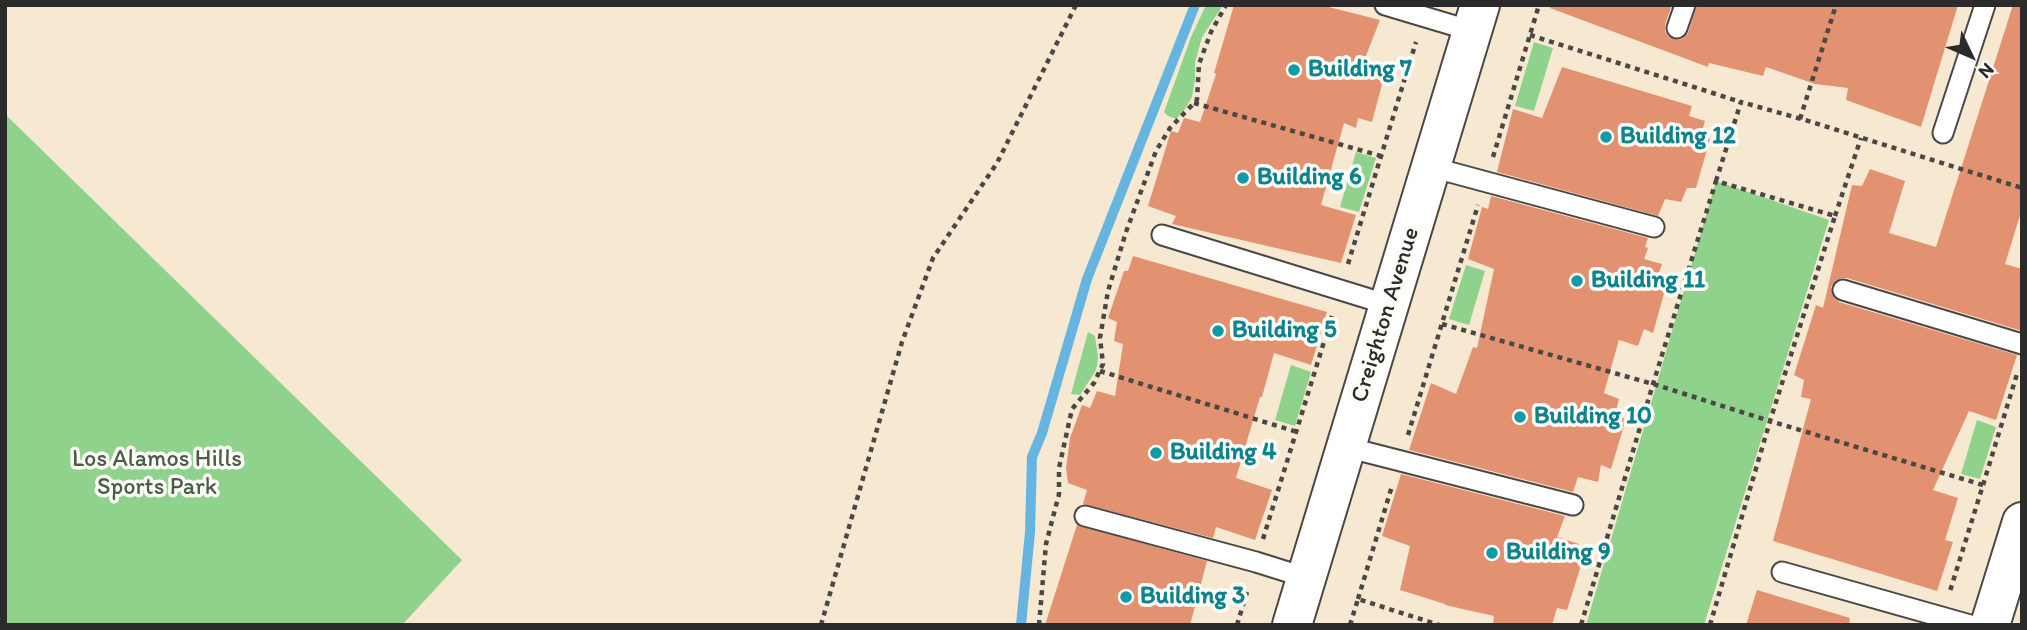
<!DOCTYPE html>
<html>
<head>
<meta charset="utf-8">
<style>
  body { margin:0 }
  #map { position:relative; width:2027px; height:630px; overflow:hidden; background:#f7e8d2; font-family:Itim,sans-serif }
  canvas { display:block }
  .frame { position:absolute; inset:0; border:7px solid #2b2b2b; pointer-events:none }
  .north { position:absolute; left:1936px; top:21px; width:70px; height:70px; -webkit-text-stroke:5px #fdfcf7; paint-order:stroke; rotate:134deg; font-size:19px; font-weight:700; line-height:28px; text-align:center; color:#2b2b2b }
  .north::after { content:''; display:block; margin:auto; width:24px; height:32px; background:#2b2b2b; clip-path:polygon(50% 0,100% 100%,50% 72%,0 100%) }
</style>
</head>
<body>
<div id="map">
<canvas width="2027" height="630"></canvas>
<div class="frame"></div>
<div class="north">N</div>
</div>
<script>
const c = document.querySelector('canvas').getContext('2d');
c.lineJoin = 'round';
function paint(path, color) { c.fillStyle = color; c.fill(path, 'evenodd'); }
const poly = rows => new Path2D(rows.map(r => 'M' + r).join(''));
function trace(path, color, width, dash) { c.strokeStyle = color; c.lineWidth = width; c.lineCap = dash ? 'butt' : 'round'; c.setLineDash(dash || []); c.stroke(path); }
function label(font, color, halo, rows, align = 'center') {
  c.font = font + ' Itim,sans-serif'; c.lineWidth = 7; c.setLineDash([]); c.textBaseline = 'middle'; c.strokeStyle = halo; c.fillStyle = color; for (const [text, x, y, turn = 0] of rows) {
    c.save(); c.translate(x, y); c.rotate((+turn || 0) * Math.PI / 180); c.textAlign = isNaN(turn) ? turn : align; if (halo) c.strokeText(text, 0, 0); c.fillText(text, 0, 0); c.restore();
  }
}
paint(poly([
  [1206,5,1223,5,1202,37,1195,63,1195,80,1192,97,1185,109,1176,119,1168,116,1164,112,1191,37],
  [1534,42,1553,48,1534,111,1515,106],
  [5,114,462,560,402,625,5,625],
  [1356,152,1376,158,1359,212,1340,207],
  [1716,181,1829,220,1704,625,1586,625],
  [1466,265,1485,271,1469,325,1449,319],
  [1088,332,1095,336,1098,357,1097,366,1095,372,1080,395,1071,394],
  [1291,365,1311,372,1295,426,1275,420],
  [1977,420,1996,427,1980,479,1961,474]
]), '#8fd28b');
trace(poly([
  [1021,625,1030,532,1032,457,1042,433,1087,279,1195,5]
]), '#66b5e0', 10);
paint(poly([
  [1234,5,1321,5,1380,20,1362,66,1385,73,1372,122,1358,118,1356,128,1344,123,1321,205,1356,215,1341,263,1172,224,1176,216,1148,206,1171,131,1178,133,1184,118,1200,122,1216,74,1214,73],
  [1551,5,1672,5,1665,24,1665,31,1668,36,1679,40,1684,38,1688,33,1697,5,1958,5,1921,127,1846,100,1848,88,1815,84,1766,67,1763,76,1709,63,1708,67,1550,8],
  [2013,5,2022,5,2022,209,2005,264,2022,269,2022,331,1847,278,1841,278,1835,281,1831,287,1834,298,1839,302,2017,355,1996,420,1969,411,1933,490,1958,498,1945,540,1953,542,1937,591,1773,541,1811,399,1801,397,1804,380,1794,375,1816,305,1823,308,1852,185,1862,186,1870,169,1905,181,1889,233,1936,247],
  [1562,67,1692,106,1689,116,1705,121,1701,135,1710,139,1696,188,1687,188,1681,202,1665,199,1658,216,1497,172,1513,109,1542,118],
  [1491,196,1648,238,1645,247,1648,248,1644,259,1662,264,1657,279,1667,283,1653,333,1644,329,1638,346,1619,340,1604,393,1619,399,1615,415,1626,419,1611,469,1601,465,1598,482,1578,477,1573,492,1409,450,1431,383,1456,394,1473,347,1477,348,1494,269,1468,259,1482,207,1488,209],
  [1133,256,1327,312,1311,365,1274,353,1262,397,1260,397,1236,478,1272,490,1255,540,1216,527,1213,538,1083,504,1087,490,1068,483,1066,468,1070,438,1082,405,1090,408,1097,391,1115,396,1123,344,1114,341,1117,322,1108,318,1124,271,1128,271],
  [1401,474,1565,516,1557,537,1579,544,1573,560,1582,562,1567,610,1557,608,1552,625,1493,625,1494,616,1445,605,1445,604,1400,590,1410,546,1382,536],
  [1077,525,1207,561,1190,625,1045,625],
  [1757,590,1850,618,1849,625,1746,625]
]), '#e29270');
const service = poly([
  [1385,5,1472,31],
  [1677,28,1685,5],
  [1943,133,1985,5],
  [1431,167,1654,227],
  [1162,235,1389,305],
  [1843,290,2022,344],
  [1346,447,1573,505],
  [1085,516,1256,562,1307,578],
  [1782,572,1970,625]
]);
const minor = poly([
  [1292,625,1480,5],
  [1990,625,2022,522]
]);
trace(service, '#4a4744', 23);
trace(minor, '#4a4744', 42);
trace(poly([
  [1530,35,1741,102],
  [1194,103,1381,156],
  [1800,119,1836,5],
  [1493,157,1539,5],
  [1716,181,1741,102,1805,120,2022,188],
  [1835,216,1861,138],
  [1348,264,1416,42],
  [1442,324,1653,384,1770,421,1835,216,1716,181,1653,384,1581,625],
  [1100,371,1297,432],
  [1408,435,1478,205],
  [1983,485,2017,374],
  [1263,539,1332,316],
  [1358,599,1392,486],
  [821,625,902,342,933,258,997,163,1076,5],
  [1039,625,1046,544,1059,494,1059,468,1072,409,1094,383,1103,364,1100,338,1108,291,1126,232,1156,151,1170,128,1197,100,1199,64,1211,32,1226,5],
  [1237,625,1247,592],
  [1350,625,1358,599,1439,625],
  [1710,625,1770,421,1983,485,1950,591]
]), '#4a4744', 4.5, [5, 5]);
trace(service, '#fff', 19);
trace(minor, '#fff', 38);
for (const [x, y, r, color] of [
  [1294,70,7,"#0f9aa8"],
  [1606,137,7,"#0f9aa8"],
  [1243,178,7,"#0f9aa8"],
  [1577,281,7,"#0f9aa8"],
  [1218,331,7,"#0f9aa8"],
  [1520,417,7,"#0f9aa8"],
  [1156,453,7,"#0f9aa8"],
  [1492,553,7,"#0f9aa8"],
  [1126,597,7,"#0f9aa8"]
]) { const dot = new Path2D(); dot.arc(x, y, r, 0, 2 * Math.PI); c.fillStyle = color; c.fill(dot); trace(dot, '#fdfcf7', 2.5); }
label('bold 24px', '#0d838f', '#fdfcf7', [
  ["Building 7",1308,70],
  ["Building 12",1620,137],
  ["Building 6",1257,178],
  ["Building 11",1591,281],
  ["Building 5",1232,331],
  ["Building 10",1534,417],
  ["Building 4",1170,453],
  ["Building 9",1506,553],
  ["Building 3",1140,597]
], 'left');
label('24px', '#2b2b2b', '#fdfcf7', [
  ["Creighton Avenue",1386,315,-73]
]);
label('24px', '#495d48', '#fdfcf7', [
  ["Los Alamos Hills",157,460],
  ["Sports Park",157,488]
]);
</script>
</body>
</html>
